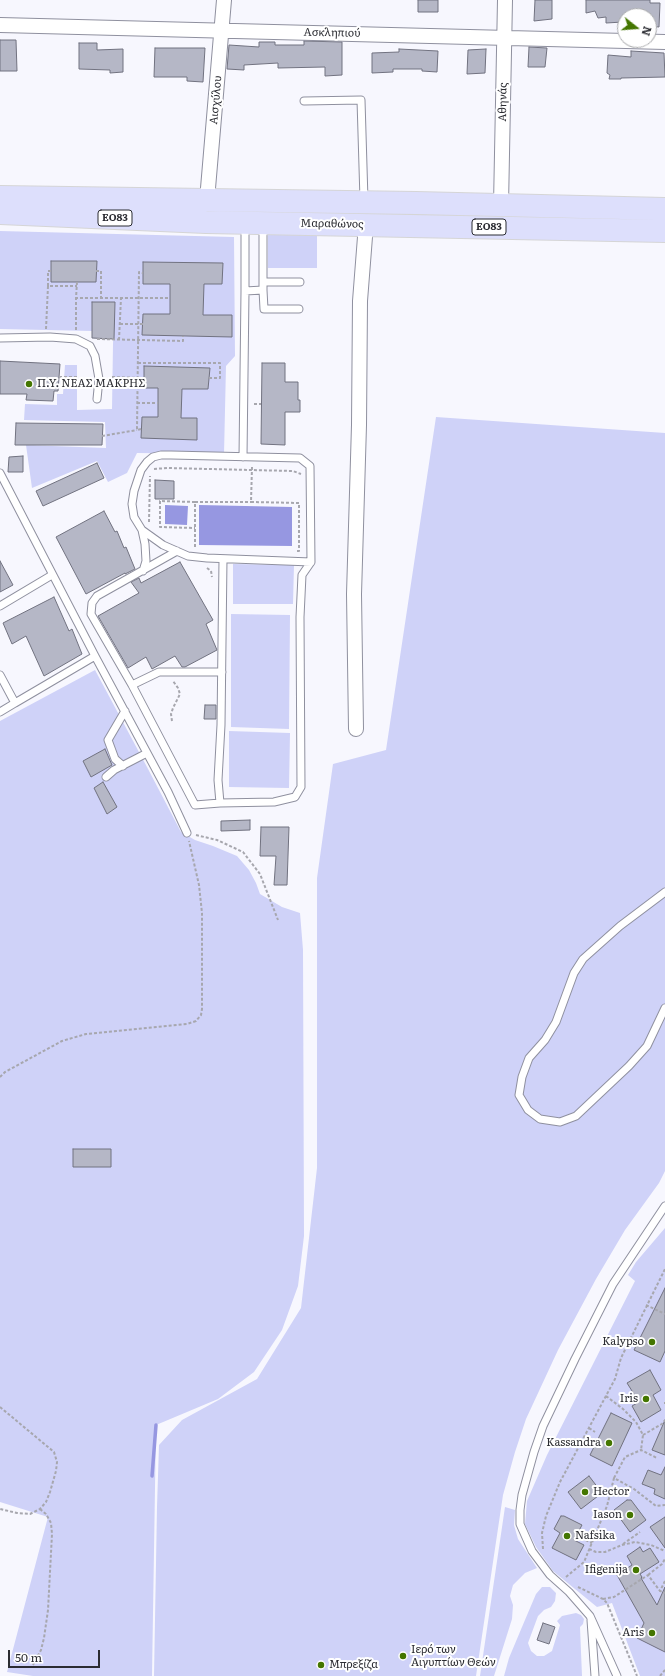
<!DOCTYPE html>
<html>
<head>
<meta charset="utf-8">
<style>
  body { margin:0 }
  #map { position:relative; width:665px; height:1676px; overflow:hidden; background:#f7f7fe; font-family:Literata,serif }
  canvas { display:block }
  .north { position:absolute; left:617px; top:8px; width:40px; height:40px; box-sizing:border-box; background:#fff; border:1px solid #aaabad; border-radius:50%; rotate:107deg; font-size:11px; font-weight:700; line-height:16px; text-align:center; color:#2b2c32 }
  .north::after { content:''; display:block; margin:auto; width:14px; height:18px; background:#447600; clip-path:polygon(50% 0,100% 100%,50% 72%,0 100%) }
  .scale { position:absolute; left:8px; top:1650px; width:92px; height:18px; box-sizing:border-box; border:2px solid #2b2c32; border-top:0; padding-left:5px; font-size:12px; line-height:14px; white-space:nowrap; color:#2b2c32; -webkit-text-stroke:3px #fff; paint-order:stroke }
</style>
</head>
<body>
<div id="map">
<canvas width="665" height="1676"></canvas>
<div class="north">N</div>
<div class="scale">50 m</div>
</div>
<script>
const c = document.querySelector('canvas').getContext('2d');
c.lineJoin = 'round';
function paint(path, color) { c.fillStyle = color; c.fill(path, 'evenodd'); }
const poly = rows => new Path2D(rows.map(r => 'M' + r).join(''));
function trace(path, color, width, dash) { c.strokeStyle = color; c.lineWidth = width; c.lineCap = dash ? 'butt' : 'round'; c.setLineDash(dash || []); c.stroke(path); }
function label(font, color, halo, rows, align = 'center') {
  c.font = font + ' Literata,serif'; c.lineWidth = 4; c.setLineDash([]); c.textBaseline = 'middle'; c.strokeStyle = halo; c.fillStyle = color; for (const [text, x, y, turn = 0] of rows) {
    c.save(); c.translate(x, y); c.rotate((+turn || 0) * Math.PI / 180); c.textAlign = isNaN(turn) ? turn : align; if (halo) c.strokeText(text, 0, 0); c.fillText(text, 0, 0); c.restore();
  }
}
paint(poly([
  [0,231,234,237,235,356,226,366,224,454,137,453,127,473,108,482,97,461,32,488,26,445,106,448,105,422,24,420,25,404,57,405,57,394,63,394,65,365,77,365,77,410,112,409,113,344,115,302,92,302,92,331,0,329],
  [268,232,317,233,317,268,268,268],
  [436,417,665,433,665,1171,659,1183,625,1230,596,1279,558,1350,526,1419,515,1452,503,1495,476,1676,154,1676,157,1507,159,1445,182,1420,257,1379,301,1308,317,1168,317,878,333,764,386,750],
  [233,564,294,565,293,604,233,604],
  [231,614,290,615,289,729,231,727],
  [95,670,147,767,181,832,195,840,213,846,237,856,249,870,256,883,260,894,282,907,300,913,303,950,304,1236,298,1286,282,1330,254,1372,218,1399,156,1425,152,1676,33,1676,7,1672,48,1517,0,1502,0,721],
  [229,731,290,733,289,788,229,787],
  [665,1228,665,1676,640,1676,612,1603,597,1607,553,1571,536,1547,525,1524,527,1501,547,1455,635,1281,628,1275,636,1262],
  [505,1507,515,1510,514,1525,518,1539,537,1568,525,1573,513,1585,510,1596,513,1605,512,1619,494,1676,480,1676],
  [542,1587,550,1587,556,1593,555,1601,551,1607,544,1610,538,1616,528,1643,531,1651,537,1656,544,1656,552,1651,560,1625,557,1621,562,1616,576,1613,581,1615,584,1619,583,1624,580,1627,582,1676,504,1676,509,1658,522,1627,536,1594]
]), '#cfd2f8');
paint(poly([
  [165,505,188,506,187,525,165,524],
  [199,505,292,507,292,546,199,545]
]), '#9697e1');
trace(poly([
  [152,1476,156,1425]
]), '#9697e1', 3.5);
const building = poly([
  [418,0,438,0,438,12,418,12,418,0],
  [535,0,552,0,552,19,534,21,535,0],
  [586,0,650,0,650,3,660,3,659,27,649,26,649,16,623,15,623,22,606,23,606,17,598,18,595,11,586,13,586,0],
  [0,40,16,40,17,71,0,71,0,40],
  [304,41,342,42,342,75,325,76,325,67,278,68,278,63,244,65,244,70,227,69,229,45,259,47,259,42,275,42,275,45,304,45,304,41],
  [79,43,97,43,97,50,123,49,123,72,110,73,110,70,79,69,79,43],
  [529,47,547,48,545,67,528,67,529,47],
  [155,48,205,48,203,82,187,81,187,77,154,77,155,48],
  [399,49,438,51,437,72,422,71,422,69,393,69,393,72,372,73,372,53,399,52,399,49],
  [486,49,485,73,467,74,468,50,486,49],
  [631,51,664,53,665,77,621,78,621,79,609,79,610,75,607,73,608,55,631,57,631,51],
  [51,261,97,261,96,282,51,282,51,261],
  [143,262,223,263,222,284,204,284,203,315,232,315,232,337,142,335,143,314,170,314,170,284,143,284,143,262],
  [92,302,115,302,114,339,92,338,92,302],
  [0,361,60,364,58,391,54,391,53,401,26,400,27,394,0,394,0,361],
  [262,363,285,363,285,382,298,382,298,400,300,400,300,412,285,412,285,445,261,444,262,363],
  [144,366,210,368,208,389,182,389,181,418,197,418,197,440,141,438,142,417,158,417,158,388,144,388,144,366],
  [16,423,103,424,102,445,15,445,16,423],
  [23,456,23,472,8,472,9,457,23,456],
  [97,463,104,478,43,506,36,491,97,463],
  [155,480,174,481,174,499,155,499,155,480],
  [104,511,115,532,117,531,124,548,126,547,135,569,125,574,125,573,86,594,56,537,104,511],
  [0,561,13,585,0,592,0,561],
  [180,562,213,620,206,624,217,650,185,667,182,667,175,656,152,669,146,657,128,668,98,616,139,593,131,582,139,578,141,583,180,562],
  [54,597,69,631,72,629,82,654,44,676,26,636,12,644,3,623,54,597],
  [205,705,216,705,216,719,204,719,205,705],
  [105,749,112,765,91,777,83,761,105,749],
  [103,782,117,807,107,814,94,788,103,782],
  [250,820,250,830,221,831,221,821,250,820],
  [261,827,289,827,287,885,274,885,276,856,260,856,261,827],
  [73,1149,111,1149,111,1167,73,1167,73,1149],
  [665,1288,665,1351,660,1362,634,1350,665,1288],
  [650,1370,661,1390,653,1395,661,1410,641,1422,632,1406,639,1402,627,1383,650,1370],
  [611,1413,632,1423,612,1466,590,1455,611,1413],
  [665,1420,665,1455,652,1450,665,1420],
  [665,1467,665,1499,654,1494,655,1489,642,1484,648,1470,661,1475,665,1467],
  [589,1476,602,1493,581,1509,568,1492,589,1476],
  [627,1500,631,1500,646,1520,630,1532,614,1510,627,1500],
  [561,1516,564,1516,582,1525,574,1540,584,1545,576,1560,552,1548,560,1533,554,1529,561,1516],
  [665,1517,665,1548,650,1527,665,1517],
  [640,1547,643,1552,650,1548,659,1562,640,1574,642,1577,641,1578,657,1605,665,1587,665,1652,637,1638,644,1623,617,1575,632,1565,627,1556,640,1547],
  [543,1623,555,1627,549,1644,537,1640,543,1623]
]);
paint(building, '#b5b7c6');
trace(building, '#717280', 1);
const service = poly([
  [304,101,361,100,364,200],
  [245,225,245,291],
  [263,282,300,282],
  [263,290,264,309,299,309],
  [0,338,50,337,76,339,90,346,95,356,99,379,97,399],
  [243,457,245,291,263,290,263,225],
  [0,473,95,656,168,792,187,833],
  [142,530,145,544,146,561,143,571],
  [0,606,52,575],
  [222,672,159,672,132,685,195,805,220,803,274,802,295,797,301,787,300,617,302,575,311,562,310,466,300,458,171,455,161,455,153,457,147,462,141,470,134,491,132,504,134,517,142,530,163,545,188,556,207,558,311,562],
  [0,675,15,703,95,656],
  [132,685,91,614,92,603,97,596,177,551],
  [0,712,15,703],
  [123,766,115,759,108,740,125,711],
  [106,777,114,770,147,753],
  [220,803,218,780,221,725,223,559],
  [665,892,620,926,583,959,574,973,556,1022,545,1040,529,1058,522,1077,519,1095,528,1110,540,1119,560,1122,576,1116,629,1066,647,1046,665,1008],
  [591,1620,595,1676],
  [617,1676,590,1616,569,1592,550,1575,532,1551,520,1524,520,1510,522,1495,534,1452,543,1426,575,1359,613,1284,665,1206]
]);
const minor = poly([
  [0,25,665,42],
  [207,200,224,0],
  [501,205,505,0],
  [356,729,354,594,359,425,360,301,366,224]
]);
const primary = poly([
  [0,197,416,203,665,209],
  [0,213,206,222,665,231]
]);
trace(service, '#8f909f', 9);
trace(minor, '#8f909f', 16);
trace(primary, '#d5d5d6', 24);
trace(poly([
  [51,271,48,271,48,286,77,286],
  [96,271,101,271,101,298],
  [77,282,76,298,170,298],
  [120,324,143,324],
  [46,329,48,286],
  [76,330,76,298],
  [97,339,183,341,183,336],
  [119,340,121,298],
  [138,363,220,363,220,378,209,378],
  [59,377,77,377],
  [112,377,144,378],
  [137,403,158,403],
  [254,404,261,404],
  [141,429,137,430,139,272,143,273],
  [102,436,137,430],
  [252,467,251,502,299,503,299,551,297,551],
  [154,469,167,468,293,471,301,474],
  [195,502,160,501,160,527,195,528],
  [149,522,150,476],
  [195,547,195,502,251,502],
  [207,568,211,571,212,577],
  [172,721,171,714,173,708,180,694,178,688,173,681],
  [196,835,217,840,243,852,260,874,278,920],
  [0,1077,5,1072,62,1041,86,1034,187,1024,196,1021,201,1015,202,1009,202,913,199,885,189,841],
  [646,1305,665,1314],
  [606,1396,623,1409,636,1422,643,1435,641,1450],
  [665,1402,665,1404],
  [0,1407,54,1452,57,1462,56,1471,50,1492,46,1502,40,1509,30,1514,17,1513,0,1509],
  [589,1428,595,1432],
  [643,1435,662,1424,665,1420],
  [614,1478,625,1457,641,1450,657,1458],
  [581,1538,592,1543],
  [623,1544,640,1532],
  [543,1549,542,1533,546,1516,560,1482,615,1379,621,1358,665,1269],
  [589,1549,596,1552,605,1552,622,1545,635,1542,651,1545,665,1551],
  [648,1575,662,1564,665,1559],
  [566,1577,584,1562,607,1506,614,1478,634,1489,656,1506,665,1505],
  [665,1581,660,1591,665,1593],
  [578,1587,603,1599,607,1603,637,1676],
  [603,1599,614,1597,648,1575,660,1591],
  [33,1665,41,1650,44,1638,48,1610,52,1534,51,1523,46,1514,40,1509],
  [660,1676,665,1670]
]), '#a7a7ae', 2, [3, 2]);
trace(service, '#fff', 7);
trace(minor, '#fff', 14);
trace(primary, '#dddffc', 22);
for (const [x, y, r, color] of [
  [29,384,4,"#447600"],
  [652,1342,4,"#447600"],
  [646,1399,4,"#447600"],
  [609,1443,4,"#447600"],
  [585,1492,4,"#447600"],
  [630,1515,4,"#447600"],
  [567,1536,4,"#447600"],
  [636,1570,4,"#447600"],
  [652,1633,4,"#447600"],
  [403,1656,4,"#447600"],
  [321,1665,4,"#447600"]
]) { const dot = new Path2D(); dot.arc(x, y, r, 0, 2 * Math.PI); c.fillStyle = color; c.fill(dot); trace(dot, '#fff', 1.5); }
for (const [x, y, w] of [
  [115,218,34],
  [489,227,34]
]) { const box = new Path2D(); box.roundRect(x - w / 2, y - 8, w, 16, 3); c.fillStyle = '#fff'; c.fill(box); trace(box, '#2b2c32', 1); }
label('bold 10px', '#2b2c32', null, [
  ["ΕΟ83",115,218],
  ["ΕΟ83",489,227]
]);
label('11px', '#2b2c32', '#fff', [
  ["Ασκληπιού",332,33,1],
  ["Αισχύλου",216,100,-85],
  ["Αθηνάς",503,102,-89],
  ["Μαραθώνος",332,224,1]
]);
label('11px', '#2b2c32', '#fff', [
  ["Π.Υ. ΝΕΑΣ ΜΑΚΡΗΣ",37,384,"left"],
  ["Kalypso",644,1342],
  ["Iris",638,1399],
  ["Kassandra",601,1443],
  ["Hector",593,1492,"left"],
  ["Iason",622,1515],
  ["Nafsika",575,1536,"left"],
  ["Ifigenija",628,1570],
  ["Aris",644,1633],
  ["Ιερό των",411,1650,"left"],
  ["Αιγυπτίων Θεών",411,1663,"left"],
  ["Μπρεξίζα",329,1665,"left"]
], 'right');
</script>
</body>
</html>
